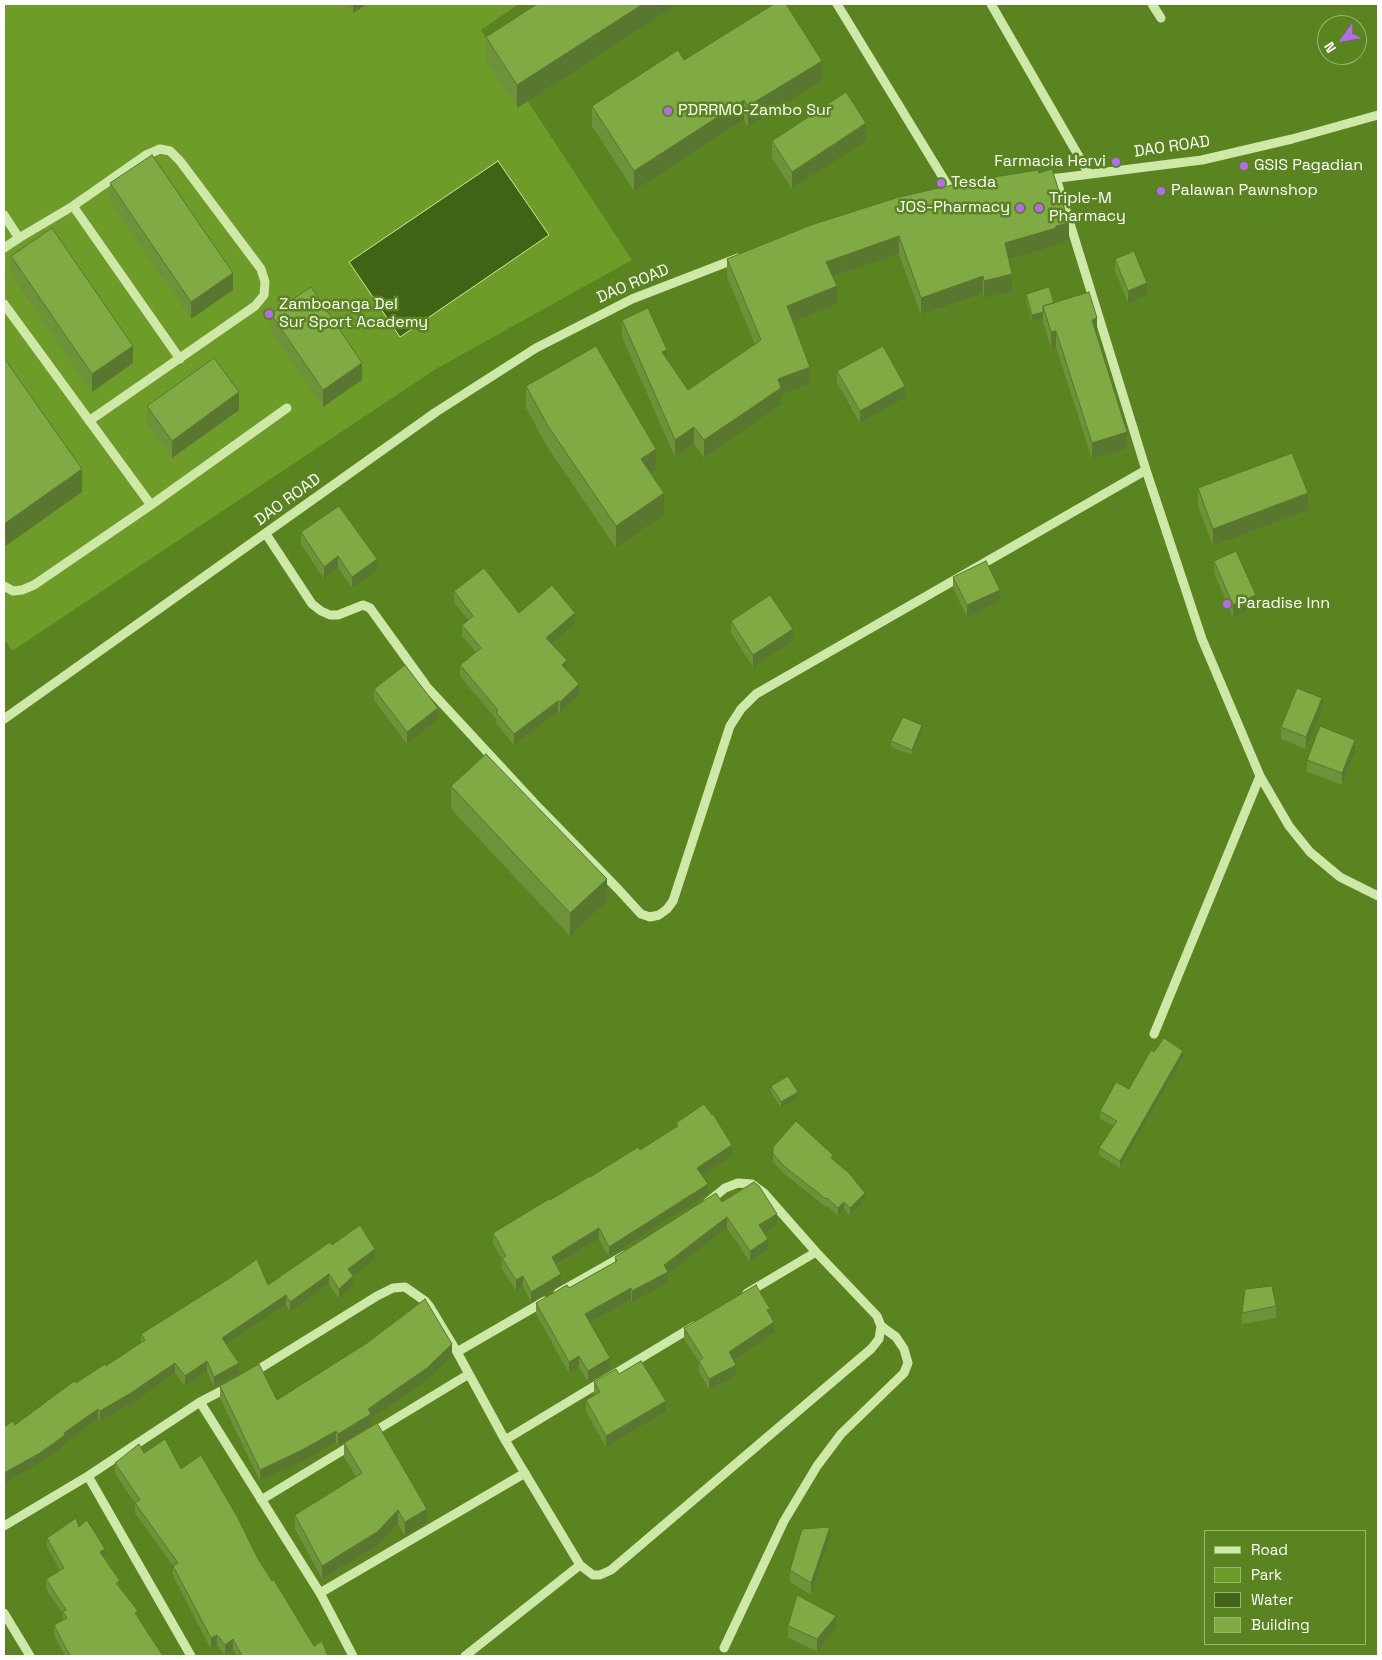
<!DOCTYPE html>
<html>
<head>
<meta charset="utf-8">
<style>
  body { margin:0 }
  #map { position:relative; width:1382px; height:1660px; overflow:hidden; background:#59841f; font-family:"Space Grotesk",sans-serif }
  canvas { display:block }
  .frame { position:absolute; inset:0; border:5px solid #fff; pointer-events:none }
  .legend { position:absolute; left:1204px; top:1530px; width:162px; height:115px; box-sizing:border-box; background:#59841f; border:1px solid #9bb579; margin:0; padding:6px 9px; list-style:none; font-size:15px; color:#fff }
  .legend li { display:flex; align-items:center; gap:10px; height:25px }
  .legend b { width:25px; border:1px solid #9bb579 }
  .north { position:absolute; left:1317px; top:15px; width:50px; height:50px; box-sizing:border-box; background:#59841f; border:1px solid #9bb579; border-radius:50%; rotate:238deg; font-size:14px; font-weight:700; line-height:20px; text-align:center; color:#fff }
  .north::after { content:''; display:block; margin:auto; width:18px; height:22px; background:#b967f7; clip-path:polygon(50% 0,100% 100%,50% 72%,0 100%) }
</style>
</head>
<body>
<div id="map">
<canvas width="1382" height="1660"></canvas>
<div class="frame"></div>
<ul class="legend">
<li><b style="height:6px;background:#cee9a7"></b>Road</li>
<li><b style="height:14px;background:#6d9c29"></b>Park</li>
<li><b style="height:14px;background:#416315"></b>Water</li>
<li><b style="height:14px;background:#80aa44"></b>Building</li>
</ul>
<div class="north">N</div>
</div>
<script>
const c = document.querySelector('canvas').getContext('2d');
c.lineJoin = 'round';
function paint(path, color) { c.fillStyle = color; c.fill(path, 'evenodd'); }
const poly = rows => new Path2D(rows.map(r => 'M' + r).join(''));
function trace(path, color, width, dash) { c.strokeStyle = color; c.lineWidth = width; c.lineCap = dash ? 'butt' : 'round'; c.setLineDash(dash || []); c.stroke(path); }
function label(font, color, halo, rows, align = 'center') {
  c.font = font + ' "Space Grotesk",sans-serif'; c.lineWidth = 5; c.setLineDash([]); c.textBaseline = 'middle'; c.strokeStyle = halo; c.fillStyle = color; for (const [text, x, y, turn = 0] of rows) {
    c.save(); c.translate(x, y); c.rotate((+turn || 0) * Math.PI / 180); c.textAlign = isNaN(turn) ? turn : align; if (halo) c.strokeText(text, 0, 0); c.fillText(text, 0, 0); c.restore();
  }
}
paint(poly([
  [4,4,519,4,481,30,632,260,436,369,12,651,4,639]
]), '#6d9c29');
const water = poly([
  [498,161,549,235,400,337,349,262,498,161]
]);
paint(water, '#416315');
trace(water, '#cbeb9a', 1);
trace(poly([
  [837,4,953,194],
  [991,4,1089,174],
  [1152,4,1161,18],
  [1056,178,1146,470,1202,639,1260,776,1289,826,1310,852,1340,877,1378,896],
  [1043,180,1202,160,1292,139,1378,115],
  [73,206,180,359],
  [4,215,19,238,4,248],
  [19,238,73,206,146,155,160,149,170,151,180,161,261,269,265,282,264,295,255,306,89,421],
  [4,304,151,505],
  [266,534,312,604,321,611,330,615,338,615,363,605,370,608,427,687,539,808,618,889,641,914,650,917,659,915,667,909,673,901,730,726,741,709,756,694,1146,470],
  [4,586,13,591,22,590,34,585,151,505,287,408],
  [4,719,436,412,536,348,632,299,738,258],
  [1154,1034,1260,776],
  [558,1293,625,1255],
  [747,1293,816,1252],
  [457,1352,545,1301],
  [251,1374,377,1296,393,1288,405,1287,425,1301,430,1307,457,1352,505,1440,580,1565,465,1656],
  [200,1402,320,1593,353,1656],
  [370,1434,469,1374],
  [505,1440,694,1326],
  [88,1476,191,1656],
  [261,1500,355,1443],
  [4,1526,88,1476,200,1402,229,1387],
  [580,1565,593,1575,600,1575,611,1570,871,1349,879,1339,881,1326,877,1316,816,1252,764,1193,752,1184,738,1183,725,1188,708,1202],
  [320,1593,525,1473],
  [4,1613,30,1656],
  [724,1648,784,1521,817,1466,841,1434,904,1373,908,1363,904,1349,896,1337,881,1326]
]), '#cee9a7', 9);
paint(poly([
  [347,4,367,4,353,13],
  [537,4,517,108,486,60,486,37],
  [684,60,822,81,748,127,744,120,634,191,592,126,592,106],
  [772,141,866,141,792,189,772,158],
  [110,183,233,290,191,319,110,201],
  [963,189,1069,240,1056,244,1056,246,1009,259,1012,292,984,298,983,293,921,315,899,254,833,277,837,304,793,321,810,384,781,395,781,405,704,458,694,444,675,457,622,337,622,320,667,359,688,390,755,344,727,277,727,259],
  [11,256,133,363,92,392,11,274],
  [1115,259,1147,295,1128,303,1115,271],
  [1026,294,1054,303,1097,334,1096,335,1127,448,1092,459,1056,347,1051,348,1043,322,1043,318,1032,321,1026,300],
  [271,314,362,380,323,407,271,331],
  [837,371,905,398,860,423,837,383],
  [526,386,656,470,651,474,664,515,616,548,548,448,526,408],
  [147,406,239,410,172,458,147,423],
  [1198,488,1308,510,1213,546,1198,506],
  [301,532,377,571,352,588,338,568,324,579,301,544],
  [1214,561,1256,607,1233,617,1214,573],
  [953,577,1000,601,967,617,953,588],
  [454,591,519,613,575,624,552,644,567,671,579,695,560,713,558,712,514,745,496,723,496,719,460,676,460,665,476,652,462,636,462,625,468,620,454,602],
  [731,621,793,640,753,667,731,633],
  [374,689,438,720,407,744,374,700],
  [1322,710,1306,749,1281,739,1281,727],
  [922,731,912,755,891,747,891,741],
  [1355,752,1342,785,1307,772,1307,760],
  [451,786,607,902,570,936,451,809],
  [1154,1052,1183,1058,1120,1168,1099,1155,1099,1148,1114,1126,1100,1119,1100,1111,1129,1089],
  [771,1086,798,1098,781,1108,771,1092],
  [676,1123,732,1156,702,1175,708,1194,609,1257,599,1239,571,1256,557,1265,561,1285,531,1302,523,1286,516,1291,502,1269,502,1260,493,1244,493,1233,590,1177,640,1150,676,1127],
  [773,1147,833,1159,865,1200,850,1215,844,1209,838,1216,827,1206,826,1207,785,1174,773,1162],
  [722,1202,777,1225,764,1233,768,1250,750,1262,727,1228,668,1274,668,1283,632,1302,631,1299,590,1323,610,1369,588,1382,579,1367,569,1373,536,1314,536,1303,569,1288,615,1262,615,1257],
  [332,1245,375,1260,353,1275,353,1286,339,1299,329,1284,290,1312,286,1305,227,1345,239,1374,214,1387,207,1371,185,1386,175,1373,131,1404,100,1421,98,1419,65,1443,65,1446,40,1463,15,1425,76,1383,106,1366,141,1343,141,1334,268,1285],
  [1276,1306,1276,1318,1242,1324,1242,1313],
  [770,1315,774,1333,733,1360,736,1376,709,1390,699,1371,699,1362,684,1339,684,1328],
  [452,1356,427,1380,371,1419,371,1426,338,1446,336,1442,302,1462,260,1481,220,1398,220,1386,277,1400],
  [619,1374,666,1412,606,1447,586,1412,586,1400,595,1395,594,1393,594,1382],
  [344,1443,427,1523,405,1536,398,1524,377,1546,322,1579,295,1529,295,1515,356,1477,344,1457],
  [144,1453,181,1469,258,1559,314,1646,328,1656,237,1656,233,1649,225,1655,217,1645,211,1649,173,1576,173,1566,135,1513,135,1503,115,1474,115,1463],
  [79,1527,105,1558,120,1587,138,1618,163,1656,65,1656,54,1635,54,1625,63,1621,63,1614,46,1589,46,1579,60,1570,47,1547,47,1538],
  [830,1539,811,1595,790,1582,790,1570],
  [788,1626,836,1628,817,1651,788,1638]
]), '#6e923a');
paint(poly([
  [353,4,367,4,353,13],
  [643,4,678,4,517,108,517,85],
  [822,61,822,81,748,127,748,106],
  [744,100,744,120,634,191,634,171],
  [866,123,866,141,792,189,792,172],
  [1069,223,1069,240,1056,244,1056,246,1005,260,1005,243],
  [899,236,899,254,826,279,826,262],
  [233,273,233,290,191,319,191,302],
  [1012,274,1012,292,984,298,984,281],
  [983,276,983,293,921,315,921,298],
  [1147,283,1147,295,1128,303,1128,291],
  [837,286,837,304,787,324,787,306],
  [1043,312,1043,318,1032,321,1032,315],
  [1097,318,1097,334,1092,336,1092,320],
  [1056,331,1056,347,1051,348,1051,332],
  [133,346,133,363,92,392,92,374],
  [667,350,667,367,662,352],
  [362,363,362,380,323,407,323,390],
  [810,367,810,384,781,395,781,405,704,458,704,440,778,379],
  [905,386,905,398,860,423,860,411],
  [239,392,239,410,172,458,172,441],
  [694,427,694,444,675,457,675,440],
  [1127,432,1127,448,1092,459,1092,443],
  [656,449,656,470,641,481,641,459],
  [82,469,82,492,4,547,4,524],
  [664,493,664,515,616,548,616,526],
  [1308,493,1308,510,1213,546,1213,529],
  [338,556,338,568,324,579,324,567],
  [377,559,377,571,352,588,352,577],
  [1000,590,1000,601,967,617,967,605],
  [1256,595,1256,607,1233,617,1233,605],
  [575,613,575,624,546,649,546,638],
  [793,629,793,640,753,667,753,655],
  [567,660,567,671,562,665],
  [579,684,579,695,560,713,560,702],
  [1322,698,1322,710,1306,749,1306,737],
  [558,701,558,712,514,745,514,734],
  [438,708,438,720,407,744,407,732],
  [922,725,922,731,912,755,912,750],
  [1355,740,1355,752,1342,785,1342,773],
  [607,879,607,902,570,936,570,913],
  [1183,1051,1183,1058,1120,1168,1120,1161],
  [798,1092,798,1098,781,1108,781,1102],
  [732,1145,732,1156,697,1178,697,1168],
  [708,1184,708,1194,609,1257,609,1247],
  [865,1193,865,1200,850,1215,850,1208],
  [844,1202,844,1209,838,1216,838,1208],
  [777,1214,777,1225,759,1236,759,1225],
  [727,1217,727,1228,668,1274,668,1283,632,1302,632,1291],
  [599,1228,599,1239,552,1267,552,1257],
  [768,1239,768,1250,750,1262,750,1251],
  [375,1249,375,1260,348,1279,348,1269],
  [329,1274,329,1284,290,1312,290,1302],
  [561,1274,561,1285,531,1302,531,1292],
  [353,1276,353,1286,339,1299,339,1289],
  [523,1276,523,1286,516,1291,516,1280],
  [631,1288,631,1299,585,1326,585,1314],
  [286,1295,286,1305,222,1348,222,1338],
  [774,1322,774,1333,729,1363,729,1352],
  [452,1344,452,1356,427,1380,371,1419,371,1426,338,1446,338,1434],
  [579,1356,579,1367,569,1373,569,1362],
  [610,1358,610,1369,588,1382,588,1371],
  [207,1361,207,1371,185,1386,185,1376],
  [175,1363,175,1373,131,1404,100,1421,100,1411],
  [239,1363,239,1374,214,1387,214,1377],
  [736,1365,736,1376,709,1390,709,1379],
  [666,1401,666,1412,606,1447,606,1436],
  [98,1409,98,1419,65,1443,65,1446,40,1463,4,1483,4,1473,64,1433],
  [336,1431,336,1442,302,1462,260,1481,260,1470],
  [427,1509,427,1523,405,1536,405,1522],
  [398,1510,398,1524,377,1546,322,1579,322,1566],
  [830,1527,830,1539,811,1595,811,1583],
  [105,1549,105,1558,100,1561,100,1552],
  [836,1616,836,1628,817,1651,817,1639],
  [217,1635,217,1645,211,1649,211,1638],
  [233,1639,233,1649,225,1655,225,1645],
  [6,1642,6,1652,4,1654,4,1644]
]), '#5a7730');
const building = poly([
  [537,4,643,4,517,85,486,37,537,4],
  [774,4,786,4,822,61,748,106,744,100,634,171,592,106,678,50,684,60,774,4],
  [846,92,866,123,792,172,772,141,846,92],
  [152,155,233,273,191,302,110,183,152,155],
  [1052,169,1069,223,1056,226,1056,228,1005,243,1012,274,984,281,983,276,921,298,899,236,826,262,837,286,787,306,810,367,778,379,781,388,704,440,694,427,675,440,622,320,648,308,667,350,662,352,688,390,761,340,727,259,811,225,899,197,961,183,963,189,988,178,1038,170,1039,173,1052,169],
  [52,228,133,346,92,374,11,256,52,228],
  [1134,251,1147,283,1128,291,1115,259,1134,251],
  [311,287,362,363,323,390,271,314,311,287],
  [1049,287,1054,303,1043,306,1043,312,1032,315,1026,294,1049,287],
  [1089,292,1097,318,1092,320,1127,432,1092,443,1056,331,1051,332,1043,306,1089,292],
  [596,346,656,449,641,459,664,493,616,526,548,426,526,386,596,346],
  [883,346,905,386,860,411,837,371,883,346],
  [4,358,82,469,4,524,4,358],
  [214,358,239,392,172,441,147,406,214,358],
  [1292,453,1308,493,1213,529,1198,488,1292,453],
  [339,506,377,559,352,577,338,556,324,567,301,532,339,506],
  [1236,551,1256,595,1233,605,1214,561,1236,551],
  [986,561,1000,590,967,605,953,577,986,561],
  [484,568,519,613,552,585,575,613,546,638,567,660,562,665,579,684,560,702,558,701,514,734,496,712,498,710,460,665,481,648,462,625,473,616,454,591,484,568],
  [770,595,793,629,753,655,731,621,770,595],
  [405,665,438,708,407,732,374,689,405,665],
  [1297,688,1322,698,1306,737,1281,727,1297,688],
  [903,717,922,725,912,750,891,741,903,717],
  [1320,726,1355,740,1342,773,1307,760,1320,726],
  [486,754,607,879,570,913,451,786,486,754],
  [1164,1038,1183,1051,1120,1161,1099,1148,1117,1121,1100,1111,1116,1082,1129,1089,1151,1050,1154,1052,1164,1038],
  [788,1076,798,1092,781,1102,771,1086,788,1076],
  [704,1104,712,1115,713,1114,732,1145,697,1168,708,1184,609,1247,599,1228,571,1245,552,1257,561,1274,531,1292,523,1276,516,1280,502,1258,506,1256,493,1233,549,1199,550,1200,590,1176,590,1177,638,1147,640,1150,678,1126,676,1123,704,1104],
  [796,1121,833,1155,831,1158,849,1173,865,1193,850,1208,844,1202,838,1208,827,1198,826,1199,785,1167,773,1154,773,1147,796,1121],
  [754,1182,759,1186,777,1214,759,1225,768,1239,750,1251,727,1217,664,1265,668,1272,632,1291,631,1288,585,1314,610,1358,588,1371,579,1356,569,1362,536,1303,567,1285,569,1288,617,1261,615,1257,716,1193,722,1202,754,1182],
  [360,1225,375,1249,348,1269,353,1276,339,1289,329,1274,290,1302,286,1295,222,1338,239,1363,214,1377,207,1361,185,1376,175,1363,131,1393,100,1411,98,1409,64,1433,65,1435,40,1453,4,1473,4,1427,13,1421,15,1425,74,1381,76,1383,105,1364,106,1366,145,1340,141,1334,230,1278,257,1259,268,1285,330,1242,332,1245,360,1225],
  [756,1285,770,1309,767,1310,774,1322,729,1352,736,1365,709,1379,699,1361,703,1358,684,1328,756,1285],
  [1272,1286,1276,1306,1242,1313,1245,1289,1272,1286],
  [425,1299,452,1344,427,1368,368,1409,371,1414,338,1434,336,1431,302,1450,260,1470,220,1386,259,1364,277,1400,367,1343,425,1299],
  [641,1361,666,1401,606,1436,586,1400,600,1392,594,1382,616,1369,619,1374,641,1361],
  [377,1423,427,1509,405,1522,398,1510,377,1532,322,1566,295,1515,362,1473,344,1443,377,1423],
  [165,1439,181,1469,201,1455,238,1518,258,1559,272,1581,274,1580,314,1646,322,1641,328,1656,242,1656,233,1639,225,1645,217,1635,211,1638,173,1566,178,1563,135,1503,140,1500,115,1463,139,1444,144,1453,165,1439],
  [76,1518,79,1527,87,1520,105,1549,100,1552,120,1581,116,1583,138,1611,135,1613,163,1656,70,1656,54,1625,67,1618,63,1612,66,1610,46,1579,64,1568,47,1538,76,1518],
  [830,1527,811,1583,790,1570,802,1529,830,1527],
  [797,1595,836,1616,817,1639,788,1626,797,1595]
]);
paint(building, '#80aa44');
trace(building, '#5a7730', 1);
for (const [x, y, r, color] of [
  [668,111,5,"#b967f7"],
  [1116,162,5,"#b967f7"],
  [1244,166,5,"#b967f7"],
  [941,183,5,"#b967f7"],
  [1161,191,5,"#b967f7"],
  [1020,208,5,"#b967f7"],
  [1039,208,5,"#b967f7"],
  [269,314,5,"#b967f7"],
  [1227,604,5,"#b967f7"]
]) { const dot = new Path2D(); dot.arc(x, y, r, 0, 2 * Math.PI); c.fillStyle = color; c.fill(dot); trace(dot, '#59841f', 2); }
label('16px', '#fff', '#59841f', [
  ["PDRRMO-Zambo Sur",678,111],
  ["Farmacia Hervi",1106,162,"right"],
  ["GSIS Pagadian",1254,166],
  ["Tesda",951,183],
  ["Palawan Pawnshop",1171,191],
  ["Triple-M",1049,199],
  ["Pharmacy",1049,217],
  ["JOS-Pharmacy",1010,208,"right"],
  ["Zamboanga Del",279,305],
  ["Sur Sport Academy",279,323],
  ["Paradise Inn",1237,604]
], 'left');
label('16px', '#fff', '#59841f', [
  ["DAO ROAD",1172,147,-8],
  ["DAO ROAD",633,284,-23],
  ["DAO ROAD",288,500,-36]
]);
</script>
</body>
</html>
